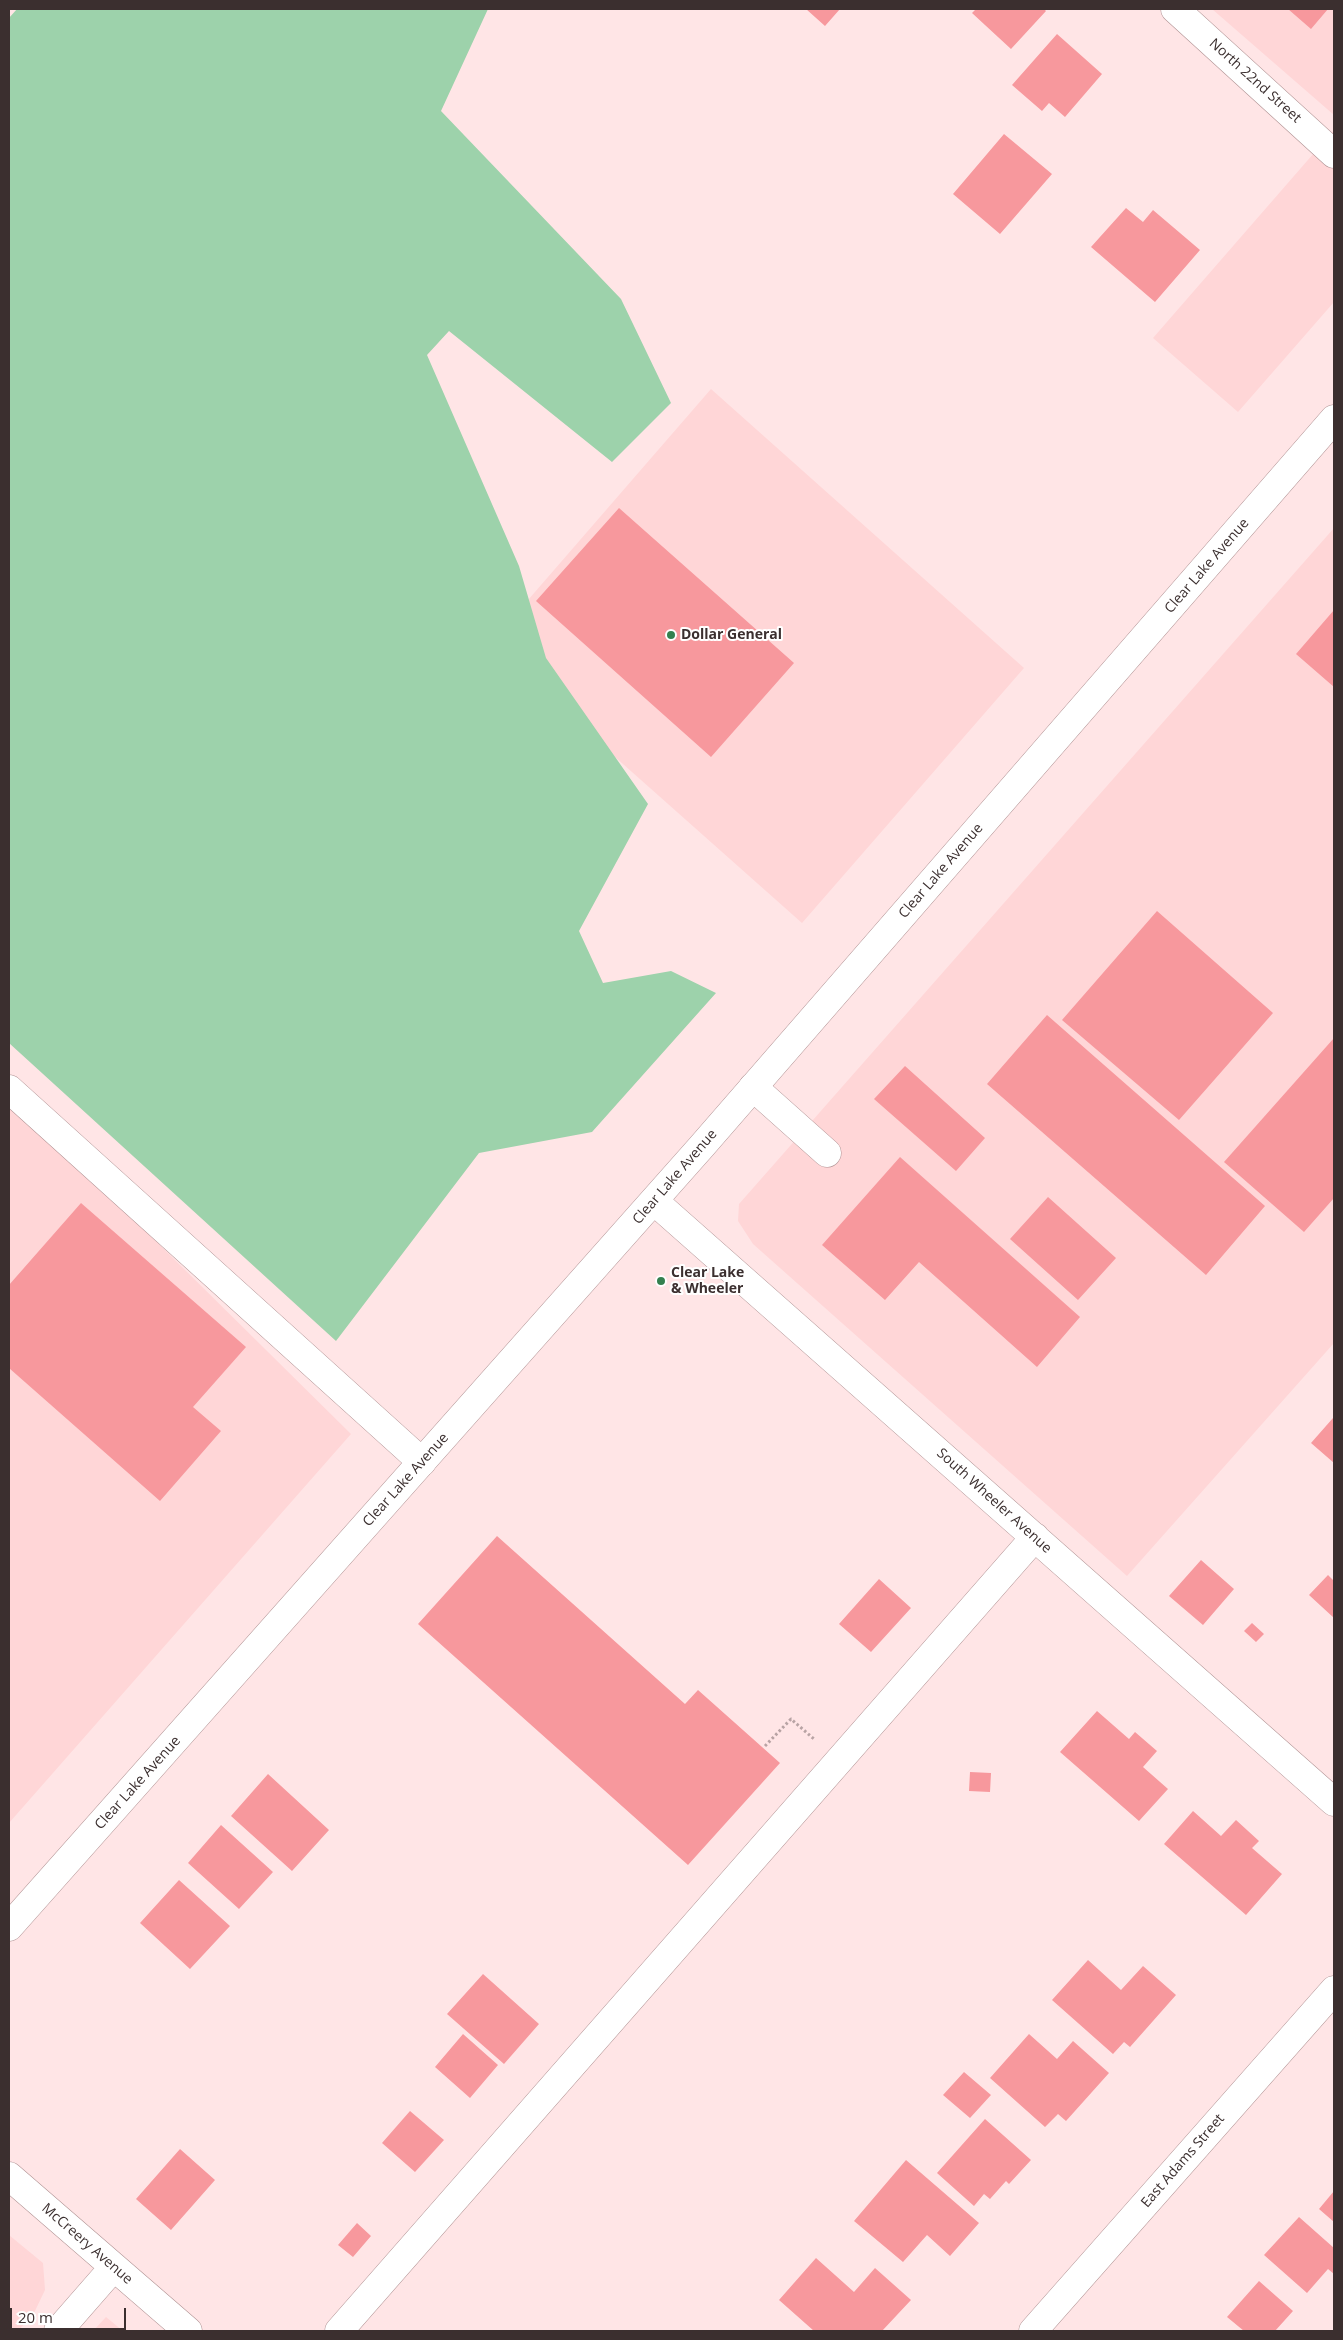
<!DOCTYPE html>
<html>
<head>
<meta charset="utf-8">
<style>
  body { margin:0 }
  #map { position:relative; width:1343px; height:2340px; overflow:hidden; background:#ffe5e6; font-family:"Open Sans",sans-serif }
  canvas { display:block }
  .frame { position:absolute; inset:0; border:10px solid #3b2f2f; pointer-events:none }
  .scale { position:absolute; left:10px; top:2308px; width:116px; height:22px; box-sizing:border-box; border:2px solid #3b2f2f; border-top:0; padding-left:6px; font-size:15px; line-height:18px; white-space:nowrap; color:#3b2f2f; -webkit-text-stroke:4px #fff; paint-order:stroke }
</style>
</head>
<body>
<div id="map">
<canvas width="1343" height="2340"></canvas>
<div class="frame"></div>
<div class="scale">20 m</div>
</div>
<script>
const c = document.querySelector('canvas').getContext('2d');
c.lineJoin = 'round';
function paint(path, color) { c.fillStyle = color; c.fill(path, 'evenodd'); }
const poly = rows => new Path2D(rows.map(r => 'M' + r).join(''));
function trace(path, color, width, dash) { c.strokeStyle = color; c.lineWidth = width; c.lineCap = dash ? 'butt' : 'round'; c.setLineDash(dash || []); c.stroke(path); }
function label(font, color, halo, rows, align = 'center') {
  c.font = font + ' "Open Sans",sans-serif'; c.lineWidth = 4; c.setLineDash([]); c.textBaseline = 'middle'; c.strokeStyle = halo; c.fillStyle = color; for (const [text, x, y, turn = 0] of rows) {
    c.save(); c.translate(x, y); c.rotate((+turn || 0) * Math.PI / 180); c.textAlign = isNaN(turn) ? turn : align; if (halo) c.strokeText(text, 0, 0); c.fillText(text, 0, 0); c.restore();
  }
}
paint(poly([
  [1212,9,1334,9,1334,115],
  [1334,130,1334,302,1238,412,1153,338],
  [711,389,1024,668,802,923,489,645],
  [1334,528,1334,1343,1127,1576,753,1244,738,1221,739,1204],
  [9,1096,351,1434,9,1823],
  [9,2235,43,2263,45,2290,34,2313,18,2331,9,2331],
  [106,2317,123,2331,93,2331]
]), '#ffd6d7');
paint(poly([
  [17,9,488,9,441,111,621,299,671,403,612,462,449,331,427,355,519,566,546,658,648,804,579,931,603,983,671,971,716,993,592,1132,479,1153,336,1341,9,1043,9,18]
]), '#9dd2ab');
paint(poly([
  [806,9,840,9,825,26],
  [976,9,1044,9,1046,11,1011,49,972,13],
  [1288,9,1328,9,1311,29],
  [1057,34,1102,74,1065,117,1049,103,1042,111,1012,85],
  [1004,134,1052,174,1000,234,953,194],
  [1126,208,1143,222,1153,210,1200,250,1155,302,1091,247],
  [619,508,794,663,711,757,536,601],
  [1334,610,1334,687,1296,654],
  [1157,911,1273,1013,1179,1120,1062,1020],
  [1047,1015,1265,1206,1206,1275,987,1084],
  [1334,1038,1334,1198,1304,1232,1224,1162],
  [905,1066,985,1138,956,1171,874,1099],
  [900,1157,1080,1317,1037,1367,919,1262,885,1300,822,1245],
  [1048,1197,1116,1258,1078,1300,1010,1239],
  [81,1203,246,1347,193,1407,221,1431,160,1501,9,1368,9,1285],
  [1333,1418,1334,1419,1334,1463,1311,1443],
  [497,1536,685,1704,698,1690,780,1763,688,1865,418,1624],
  [1201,1560,1234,1589,1203,1625,1169,1596],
  [1328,1575,1334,1581,1334,1618,1309,1595],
  [879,1579,911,1608,871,1652,839,1624],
  [1252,1623,1264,1634,1256,1642,1244,1631],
  [1097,1711,1129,1739,1135,1732,1157,1751,1143,1767,1168,1789,1139,1821,1060,1752],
  [970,1772,991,1773,990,1792,969,1791],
  [268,1774,329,1830,292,1871,231,1816],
  [1193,1811,1221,1836,1236,1820,1259,1841,1252,1848,1282,1874,1246,1915,1164,1844],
  [221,1825,273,1872,239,1909,188,1863],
  [179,1880,230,1926,190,1969,140,1923],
  [1088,1960,1121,1990,1143,1966,1176,1995,1130,2047,1124,2042,1113,2054,1052,2000],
  [483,1974,539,2024,504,2064,447,2014],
  [463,2034,498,2065,470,2098,435,2067],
  [1029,2034,1057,2059,1073,2041,1109,2073,1066,2121,1058,2114,1045,2127,990,2078],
  [964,2072,991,2095,970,2118,943,2095],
  [410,2111,444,2140,415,2172,382,2143],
  [985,2119,1031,2160,1009,2184,1006,2181,990,2199,984,2194,974,2206,937,2173],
  [180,2149,215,2180,171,2230,136,2199],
  [906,2160,979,2223,950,2256,927,2235,903,2262,854,2221],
  [1334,2191,1334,2222,1319,2209],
  [1299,2217,1334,2248,1334,2274,1328,2269,1307,2293,1264,2255],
  [357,2223,371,2236,353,2257,338,2245],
  [816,2258,854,2292,875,2268,911,2300,882,2331,814,2331,779,2300],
  [1259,2281,1293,2311,1275,2331,1244,2331,1227,2317]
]), '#f7989d');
const minor = poly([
  [1175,9,1334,154],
  [753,1087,827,1153],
  [9,1089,422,1462],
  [654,1201,1334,1802],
  [9,2176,188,2331],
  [58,2331,113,2268],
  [339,2331,1035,1537],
  [1033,2331,1334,1990]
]);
const major = poly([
  [9,1927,702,1146,1334,419]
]);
trace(minor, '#af9192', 29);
trace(major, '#af9192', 29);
trace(poly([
  [765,1746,791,1719,814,1739]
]), '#b8a3a4', 3, [2.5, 2.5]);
trace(minor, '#fff', 28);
trace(major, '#fff', 28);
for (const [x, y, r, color] of [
  [671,635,5,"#34804f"],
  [661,1281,5,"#34804f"]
]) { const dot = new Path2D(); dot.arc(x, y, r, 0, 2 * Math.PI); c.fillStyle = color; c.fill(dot); trace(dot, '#fff', 2); }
label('14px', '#3b2f2f', '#fff', [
  ["North 22nd Street",1255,81,42],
  ["Clear Lake Avenue",1207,566,-49],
  ["Clear Lake Avenue",941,871,-49],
  ["Clear Lake Avenue",675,1177,-49],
  ["Clear Lake Avenue",406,1480,-48],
  ["South Wheeler Avenue",994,1501,42],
  ["Clear Lake Avenue",138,1783,-48],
  ["East Adams Street",1183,2161,-49],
  ["McCreery Avenue",87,2244,41]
]);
label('bold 14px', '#3b2f2f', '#fff', [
  ["Dollar General",681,635],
  ["Clear Lake",671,1273],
  ["& Wheeler",671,1289]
], 'left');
</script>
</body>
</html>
